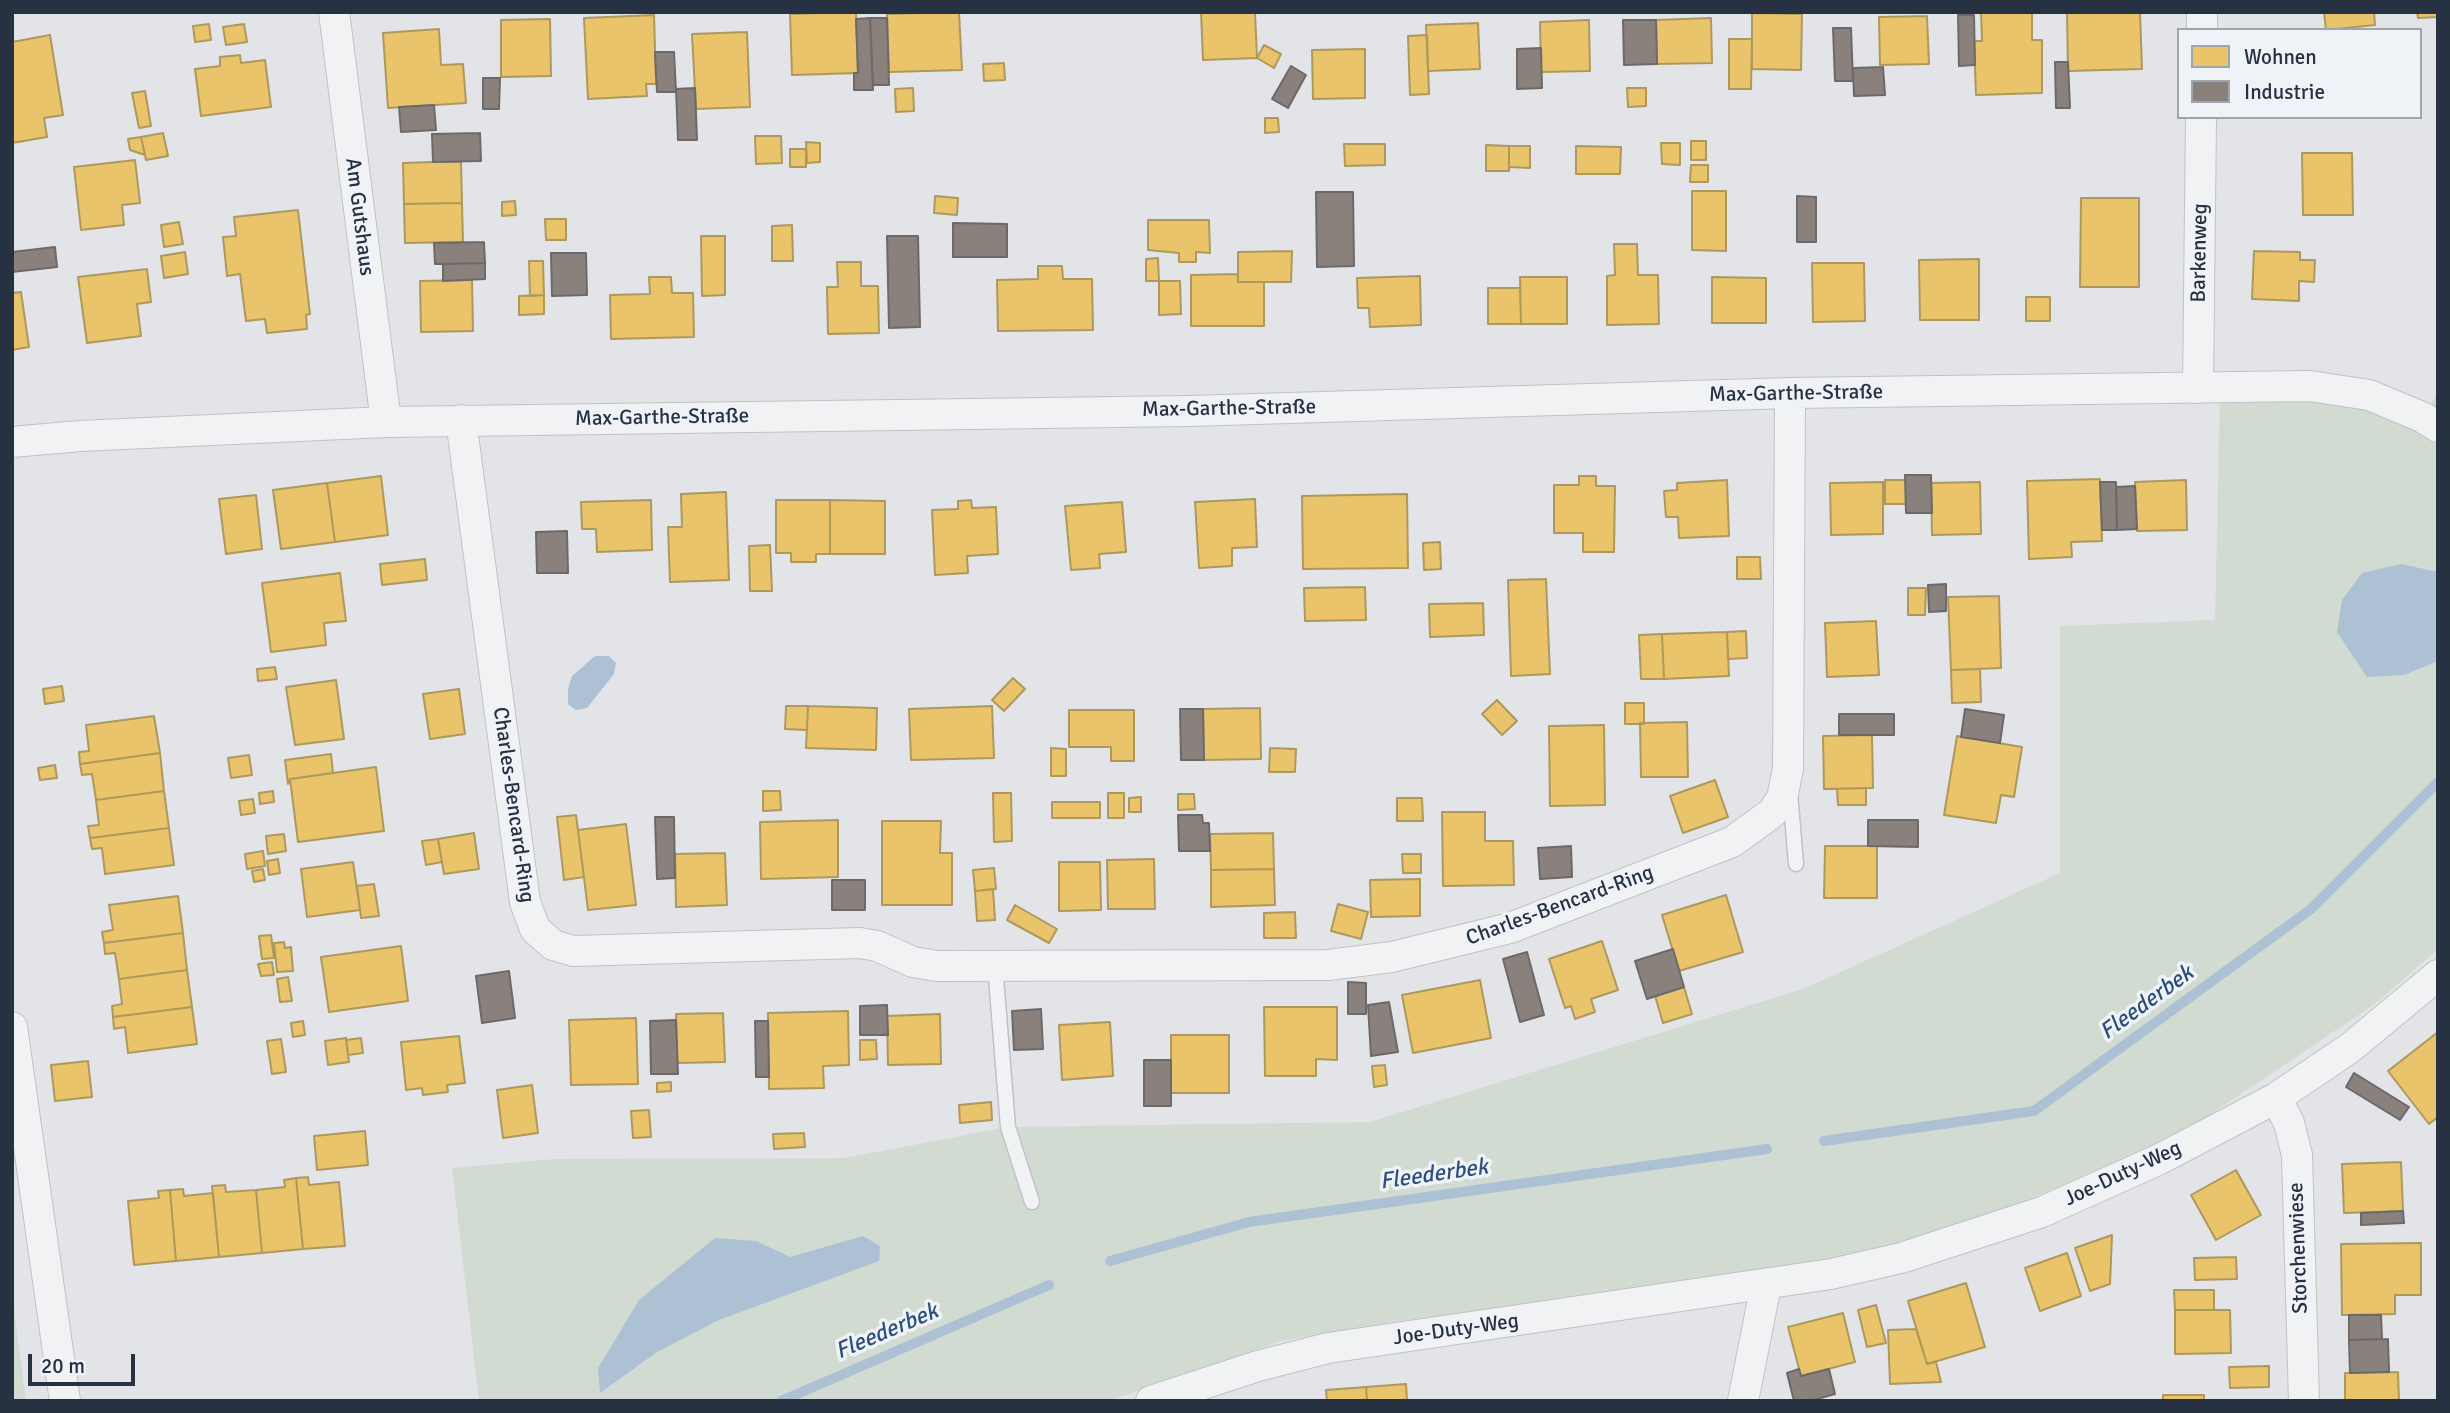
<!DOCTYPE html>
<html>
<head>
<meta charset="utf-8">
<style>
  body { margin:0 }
  #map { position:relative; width:2450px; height:1413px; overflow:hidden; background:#e2e4e7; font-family:Signika,sans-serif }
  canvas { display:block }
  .frame { position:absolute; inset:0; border:14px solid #263142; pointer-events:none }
  .legend { position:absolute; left:2177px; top:28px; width:245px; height:91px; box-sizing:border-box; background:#eff2f7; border:2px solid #9fa5af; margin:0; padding:9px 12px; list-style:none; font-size:21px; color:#263142 }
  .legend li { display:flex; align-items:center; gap:14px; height:35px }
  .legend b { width:35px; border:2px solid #9fa5af }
  .scale { position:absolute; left:28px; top:1354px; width:107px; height:32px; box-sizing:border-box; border:4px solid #263142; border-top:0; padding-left:9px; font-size:21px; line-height:24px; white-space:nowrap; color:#263142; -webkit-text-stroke:5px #eff2f7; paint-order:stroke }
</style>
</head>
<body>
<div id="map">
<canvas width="2450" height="1413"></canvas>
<div class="frame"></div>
<ul class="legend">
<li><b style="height:19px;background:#e9c46a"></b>Wohnen</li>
<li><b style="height:19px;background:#8a817c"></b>Industrie</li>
</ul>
<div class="scale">20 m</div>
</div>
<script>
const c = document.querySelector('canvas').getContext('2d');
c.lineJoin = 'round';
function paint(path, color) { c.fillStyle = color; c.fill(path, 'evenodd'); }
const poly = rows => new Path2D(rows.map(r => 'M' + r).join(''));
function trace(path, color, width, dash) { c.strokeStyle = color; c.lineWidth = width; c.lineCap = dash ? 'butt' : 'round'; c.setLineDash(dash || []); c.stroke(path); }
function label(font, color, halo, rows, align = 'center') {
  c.font = font + ' Signika,sans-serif'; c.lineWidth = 7; c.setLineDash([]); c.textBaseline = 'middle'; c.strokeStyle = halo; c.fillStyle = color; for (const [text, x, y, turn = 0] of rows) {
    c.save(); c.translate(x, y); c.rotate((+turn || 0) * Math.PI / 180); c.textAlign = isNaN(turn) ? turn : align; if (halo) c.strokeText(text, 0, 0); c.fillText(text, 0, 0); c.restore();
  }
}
paint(poly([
  [2438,393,2438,949,2375,1004,2181,1134,2106,1169,1991,1214,1904,1241,1805,1264,1445,1322,1435,1317,1397,1321,1281,1341,1109,1401,479,1401,452,1168,555,1159,845,1158,1008,1127,1370,1122,1803,989,2060,873,2060,626,2215,620,2220,396,2348,400,2417,425],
  [12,1294,26,1401,12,1401]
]), '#d2dbd1');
paint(poly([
  [2401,564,2438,572,2438,661,2404,675,2367,677,2337,632,2342,600,2362,573],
  [595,656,609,656,616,663,614,674,587,708,576,710,568,704,568,689,572,676],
  [863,1236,880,1246,879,1261,719,1320,657,1352,600,1393,598,1368,639,1300,715,1238,756,1241,790,1257]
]), '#adc1d5');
const homes = poly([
  [856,12,858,73,792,75,790,14,856,12],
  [959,12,962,70,889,72,887,14,959,12],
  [1201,12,1255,12,1257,58,1203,60,1201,12],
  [1981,12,2032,12,2032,40,2042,40,2042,93,1976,95,1974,41,1982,41,1981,12],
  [2067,12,2140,12,2142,69,2068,71,2067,12],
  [2324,12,2374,12,2375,25,2326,30,2324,12],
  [2417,12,2438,12,2438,17,2418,18,2417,12],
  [1752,13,1802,14,1801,70,1752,69,1752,13],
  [654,15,656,84,646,84,647,96,588,99,584,18,654,15],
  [1927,16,1929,64,1880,65,1879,17,1927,16],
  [1711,18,1712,63,1657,64,1656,20,1711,18],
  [550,19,551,76,501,77,501,20,550,19],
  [1589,20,1590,71,1541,72,1540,22,1589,20],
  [1478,23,1480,69,1428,71,1426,25,1478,23],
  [209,24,211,40,195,42,193,26,209,24],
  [244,24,247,42,226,45,223,27,244,24],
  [439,29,441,65,463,64,466,103,388,108,383,33,439,29],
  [747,32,750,107,696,109,692,34,747,32],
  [50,35,63,115,44,118,47,137,12,143,12,42,50,35],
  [1427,35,1429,94,1410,95,1408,36,1427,35],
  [1729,39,1752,39,1751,89,1729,89,1729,39],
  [1264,45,1281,54,1274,68,1257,58,1264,45],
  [1365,49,1365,98,1313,99,1312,50,1365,49],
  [240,55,241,63,265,60,271,107,201,116,195,69,220,66,220,57,240,55],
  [1004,63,1005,80,984,81,983,64,1004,63],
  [913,88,914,111,896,112,895,89,913,88],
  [1627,88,1646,88,1646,106,1628,107,1627,88],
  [145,91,151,126,139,128,132,93,145,91],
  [1265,118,1278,118,1279,132,1265,133,1265,118],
  [163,133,168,156,146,160,141,137,163,133],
  [755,136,781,136,782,163,756,164,755,136],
  [141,137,145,155,130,150,128,139,141,137],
  [1691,141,1706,141,1706,160,1691,160,1691,141],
  [806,142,820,143,820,162,807,163,806,142],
  [1661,143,1680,143,1680,165,1662,164,1661,143],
  [1344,144,1385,144,1385,165,1345,166,1344,144],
  [1486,145,1509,146,1509,171,1486,171,1486,145],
  [1509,146,1530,146,1530,168,1509,167,1509,146],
  [1576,146,1621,147,1620,174,1576,174,1576,146],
  [790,149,806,149,806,167,790,167,790,149],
  [2302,153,2352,153,2353,215,2303,215,2302,153],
  [135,160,140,203,122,205,124,225,81,230,74,167,135,160],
  [433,162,461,162,462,203,404,204,403,163,433,162],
  [1691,165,1708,165,1708,182,1690,182,1691,165],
  [1692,191,1726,191,1726,251,1692,250,1692,191],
  [935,196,958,198,957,215,934,213,935,196],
  [2081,198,2139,198,2139,287,2080,287,2081,198],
  [515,201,516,215,502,216,502,202,515,201],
  [462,203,463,242,405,243,404,204,462,203],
  [298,210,310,314,306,315,307,329,267,333,265,319,246,321,240,274,227,276,223,237,236,236,234,217,298,210],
  [545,219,566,219,566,240,546,240,545,219],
  [1148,220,1209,220,1210,253,1196,252,1196,262,1179,262,1179,253,1148,250,1148,220],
  [179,222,183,244,164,247,161,225,179,222],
  [792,225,793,261,772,261,772,226,792,225],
  [701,236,725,236,725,295,702,296,701,236],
  [1614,244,1637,244,1638,275,1658,275,1659,324,1607,325,1607,276,1615,275,1614,244],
  [1292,251,1291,282,1238,282,1238,252,1292,251],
  [2254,251,2300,252,2300,260,2315,260,2314,282,2299,281,2299,301,2252,299,2254,251],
  [185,252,188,274,164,278,161,256,185,252],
  [1158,258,1159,281,1146,281,1146,259,1158,258],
  [1979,259,1979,320,1920,320,1919,260,1979,259],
  [529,261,543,261,544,295,530,296,529,261],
  [837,262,861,262,861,286,878,286,879,333,828,334,827,287,838,287,837,262],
  [1812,263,1864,263,1865,321,1813,322,1812,263],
  [1038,266,1062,266,1063,279,1092,279,1093,330,998,331,997,280,1038,279,1038,266],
  [147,269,151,302,137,304,141,336,87,343,78,277,147,269],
  [1238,274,1238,282,1264,282,1264,326,1191,326,1191,275,1238,274],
  [1420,276,1421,325,1370,327,1369,308,1358,308,1357,278,1420,276],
  [649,277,671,277,672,293,693,293,694,337,611,339,610,295,650,294,649,277],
  [1520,277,1567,277,1567,324,1521,324,1520,277],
  [1712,277,1766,278,1766,323,1712,323,1712,277],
  [472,280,473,331,421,332,420,281,472,280],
  [1159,281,1180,281,1181,314,1159,315,1159,281],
  [1488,288,1520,288,1521,324,1488,324,1488,288],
  [21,292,29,347,12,350,12,293,21,292],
  [544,295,544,314,519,315,519,296,544,295],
  [2026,297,2050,297,2050,321,2026,321,2026,297],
  [381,476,388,535,335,542,327,483,381,476],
  [1579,476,1596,476,1596,486,1615,486,1614,552,1583,552,1583,533,1554,533,1554,485,1579,485,1579,476],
  [2100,479,2102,541,2071,542,2072,557,2029,559,2027,481,2100,479],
  [1727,480,1729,536,1679,538,1678,517,1666,517,1664,491,1677,490,1677,483,1727,480],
  [1885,480,1906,480,1906,504,1885,504,1885,480],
  [2186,480,2187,530,2137,531,2135,482,2186,480],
  [1883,482,1883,534,1831,535,1830,483,1883,482],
  [1980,482,1981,534,1932,535,1931,483,1980,482],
  [327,483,335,542,281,549,273,490,327,483],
  [726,492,729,580,670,582,668,527,682,527,681,494,726,492],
  [1407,494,1408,568,1303,569,1302,496,1407,494],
  [256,495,262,549,226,554,219,499,256,495],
  [1255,499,1257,547,1232,548,1232,566,1199,568,1195,502,1255,499],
  [651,500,652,550,597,552,596,529,582,529,581,502,651,500],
  [776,500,830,500,830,554,816,554,816,562,791,562,791,553,776,553,776,500],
  [830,500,885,501,885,554,830,554,830,500],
  [971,500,972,508,996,507,998,554,967,556,968,573,935,575,932,510,958,509,958,501,971,500],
  [1122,502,1126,552,1099,554,1100,568,1071,570,1065,506,1122,502],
  [1440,542,1441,569,1424,570,1423,543,1440,542],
  [770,545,772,591,750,591,749,546,770,545],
  [1737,557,1760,557,1761,579,1737,579,1737,557],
  [425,559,427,580,382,585,380,564,425,559],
  [340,573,346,621,324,623,326,645,271,652,262,583,340,573],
  [1546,579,1550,674,1511,676,1508,580,1546,579],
  [1365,587,1366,620,1305,621,1304,588,1365,587],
  [1908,588,1926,588,1925,615,1908,615,1908,588],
  [1999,596,2001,668,1951,670,1948,597,1999,596],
  [1483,603,1484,635,1430,637,1429,604,1483,603],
  [1876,621,1879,675,1827,677,1825,623,1876,621],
  [1746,631,1747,658,1728,659,1727,632,1746,631],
  [1727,632,1729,676,1664,679,1662,634,1727,632],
  [1662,634,1664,679,1641,679,1639,635,1662,634],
  [275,667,277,679,258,681,257,669,275,667],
  [1980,669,1981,702,1952,703,1951,670,1980,669],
  [1013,678,1025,689,1004,711,992,700,1013,678],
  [336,680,344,739,295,745,286,687,336,680],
  [62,686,64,701,45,704,43,689,62,686],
  [459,689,465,734,430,739,423,694,459,689],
  [1497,700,1517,721,1502,735,1482,714,1497,700],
  [1625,703,1644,703,1644,724,1625,724,1625,703],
  [786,706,808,706,807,730,785,729,786,706],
  [808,706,877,708,876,750,806,748,808,706],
  [992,706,994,758,911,760,909,709,992,706],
  [1260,708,1261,759,1204,760,1203,709,1260,708],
  [1069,710,1134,710,1134,761,1111,761,1111,747,1069,747,1069,710],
  [154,716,160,753,80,764,79,752,89,751,86,725,154,716],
  [1687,722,1688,777,1641,777,1640,723,1687,722],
  [1604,725,1605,805,1550,806,1549,726,1604,725],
  [1872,735,1873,788,1824,789,1823,736,1872,735],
  [1957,736,2022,747,2014,797,2001,795,1996,823,1944,815,1957,736],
  [1051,748,1066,749,1066,776,1051,776,1051,748],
  [1270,748,1296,749,1295,772,1269,772,1270,748],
  [160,753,164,791,96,800,92,774,82,775,80,764,160,753],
  [331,754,333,773,290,779,288,784,285,760,331,754],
  [249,755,252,775,231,778,228,758,249,755],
  [55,765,57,778,40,780,38,768,55,765],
  [376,767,384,831,298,842,290,779,376,767],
  [1715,780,1728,817,1683,833,1670,796,1715,780],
  [1866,788,1866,805,1838,805,1837,789,1866,788],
  [164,791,169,828,90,838,88,826,99,825,96,800,164,791],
  [273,791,274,802,260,804,259,793,273,791],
  [763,791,780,791,781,810,763,811,763,791],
  [993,793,1011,793,1012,841,994,842,993,793],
  [1108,793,1124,793,1124,818,1108,818,1108,793],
  [1178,794,1194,794,1195,809,1178,810,1178,794],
  [1141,797,1141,812,1129,812,1129,798,1141,797],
  [1397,798,1422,798,1423,821,1397,821,1397,798],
  [253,799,255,813,241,815,239,801,253,799],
  [1052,802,1100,802,1100,818,1052,818,1052,802],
  [1442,812,1485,812,1485,841,1513,841,1514,885,1443,886,1442,812],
  [576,815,584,877,564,880,557,817,576,815],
  [838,820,838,877,761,879,760,822,838,820],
  [882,821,941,821,940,853,952,853,952,905,882,905,882,821],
  [626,824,636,905,588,910,578,830,626,824],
  [169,828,174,865,105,874,102,848,92,849,90,838,169,828],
  [474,833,479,869,444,874,438,839,474,833],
  [1273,833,1274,869,1211,870,1210,834,1273,833],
  [284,834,286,851,268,854,266,836,284,834],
  [438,839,442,862,426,865,422,841,438,839],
  [1825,846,1877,846,1877,898,1824,898,1825,846],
  [263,851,265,866,247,869,245,854,263,851],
  [725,853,727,905,676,907,675,854,725,853],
  [1402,854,1421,854,1421,873,1403,873,1402,854],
  [278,859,280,873,269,875,267,861,278,859],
  [1154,859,1155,909,1108,909,1107,860,1154,859],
  [353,862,360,910,307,917,301,869,353,862],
  [1059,862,1100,862,1101,910,1059,911,1059,862],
  [994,868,996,889,975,891,973,870,994,868],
  [263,869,265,880,254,882,252,871,263,869],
  [1274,869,1275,905,1211,907,1211,870,1274,869],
  [1420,879,1420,916,1371,917,1370,880,1420,879],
  [374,884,379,916,361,918,357,886,374,884],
  [993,889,995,920,977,921,975,891,993,889],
  [1726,895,1743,952,1679,971,1662,915,1726,895],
  [178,896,183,933,104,943,102,932,113,930,109,905,178,896],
  [1338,904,1368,912,1361,939,1331,931,1338,904],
  [1015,905,1057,929,1049,943,1007,920,1015,905],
  [1295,912,1296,938,1264,938,1264,913,1295,912],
  [183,933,187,970,119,979,115,953,105,954,104,943,183,933],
  [271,935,274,958,262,959,259,936,271,935],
  [1602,941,1618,990,1591,999,1595,1012,1575,1019,1571,1006,1565,1008,1549,959,1602,941],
  [284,942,285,948,291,947,293,971,277,972,274,943,284,942],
  [401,946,408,1001,329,1012,321,957,401,946],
  [272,962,274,975,261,976,258,964,272,962],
  [187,970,192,1007,113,1017,112,1006,122,1004,119,979,187,970],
  [288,977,292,1001,280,1002,277,979,288,977],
  [1480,980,1491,1038,1413,1053,1402,995,1480,980],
  [1684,987,1692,1014,1663,1023,1655,996,1684,987],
  [192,1007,197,1044,128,1053,125,1027,114,1029,113,1017,192,1007],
  [1264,1007,1337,1007,1337,1060,1316,1059,1316,1076,1265,1076,1264,1007],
  [848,1011,849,1065,823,1066,824,1088,769,1089,768,1013,848,1011],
  [723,1013,725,1062,677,1063,676,1014,723,1013],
  [940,1014,941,1064,888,1065,887,1016,940,1014],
  [636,1018,638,1084,571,1085,569,1020,636,1018],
  [303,1021,305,1035,293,1037,291,1023,303,1021],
  [1110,1022,1113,1076,1062,1080,1059,1025,1110,1022],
  [2438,1032,2438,1117,2429,1124,2388,1071,2438,1032],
  [1171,1035,1229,1035,1229,1093,1171,1093,1171,1035],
  [459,1036,465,1083,447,1085,448,1092,423,1095,422,1088,406,1090,401,1042,459,1036],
  [346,1038,349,1062,328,1065,325,1041,346,1038],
  [361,1038,363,1053,348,1055,346,1040,361,1038],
  [281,1039,286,1072,272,1074,267,1041,281,1039],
  [860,1040,876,1040,877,1059,860,1060,860,1040],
  [88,1061,92,1097,55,1101,51,1065,88,1061],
  [1385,1065,1387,1085,1374,1087,1372,1066,1385,1065],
  [671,1082,671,1091,657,1092,657,1083,671,1082],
  [532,1085,538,1133,503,1138,497,1090,532,1085],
  [991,1102,992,1120,960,1123,959,1105,991,1102],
  [649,1110,651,1137,633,1138,631,1111,649,1110],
  [365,1131,368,1165,317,1170,314,1136,365,1131],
  [804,1133,805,1147,774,1149,773,1134,804,1133],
  [2401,1162,2403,1211,2344,1213,2342,1164,2401,1162],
  [2236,1170,2261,1215,2216,1240,2191,1195,2236,1170],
  [308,1177,309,1185,339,1182,345,1246,303,1249,296,1178,308,1177],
  [296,1178,303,1249,262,1253,256,1190,285,1187,284,1180,296,1178],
  [225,1185,226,1192,256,1190,262,1253,219,1257,212,1186,225,1185],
  [183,1189,184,1196,213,1193,219,1257,176,1261,170,1190,183,1189],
  [170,1190,176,1261,134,1265,128,1201,159,1198,158,1191,170,1190],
  [2112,1235,2110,1284,2090,1291,2075,1248,2112,1235],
  [2421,1243,2421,1295,2395,1295,2395,1314,2342,1315,2341,1244,2421,1243],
  [2067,1253,2081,1296,2040,1311,2025,1268,2067,1253],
  [2236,1257,2237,1279,2195,1280,2194,1258,2236,1257],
  [1966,1283,1985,1347,1927,1364,1908,1301,1966,1283],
  [2174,1290,2214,1290,2214,1310,2175,1310,2174,1290],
  [1876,1305,1886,1343,1867,1347,1858,1310,1876,1305],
  [2175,1310,2230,1310,2231,1353,2175,1354,2175,1310],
  [1843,1313,1855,1362,1801,1376,1788,1327,1843,1313],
  [1916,1329,1927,1364,1936,1362,1941,1382,1890,1384,1888,1330,1916,1329],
  [2269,1366,2269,1387,2230,1388,2229,1367,2269,1366],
  [2398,1372,2399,1401,2345,1401,2345,1373,2398,1372],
  [1406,1384,1407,1401,1367,1401,1366,1387,1406,1384],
  [1366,1387,1367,1401,1327,1401,1326,1390,1366,1387],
  [2163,1395,2204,1395,2204,1401,2163,1401,2163,1395]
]);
paint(homes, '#e9c46a');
trace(homes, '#ae985e', 2);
const industry = poly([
  [1958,15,1974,15,1975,65,1959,66,1958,15],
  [870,18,873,90,854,90,854,73,858,73,856,19,870,18],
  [870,18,887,18,889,85,873,85,870,18],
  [1623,20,1656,20,1657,64,1624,65,1623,20],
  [1833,28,1851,28,1853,81,1835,81,1833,28],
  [1541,48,1542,88,1517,89,1517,49,1541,48],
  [655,52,674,52,676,92,657,92,655,52],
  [2055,62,2068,62,2070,108,2056,108,2055,62],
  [1291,66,1306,75,1288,108,1272,99,1291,66],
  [1883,67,1885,95,1854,96,1853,68,1883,67],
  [483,78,500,78,499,109,483,109,483,78],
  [695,88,697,140,678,140,676,89,695,88],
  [434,105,436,130,401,132,399,107,434,105],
  [480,133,481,161,433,162,432,134,480,133],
  [1316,192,1353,192,1354,266,1317,267,1316,192],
  [1797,196,1816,197,1816,242,1797,242,1797,196],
  [953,223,1007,224,1007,257,953,257,953,223],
  [887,236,918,236,920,327,889,328,887,236],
  [484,242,485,263,435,264,434,243,484,242],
  [55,247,57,267,12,272,12,252,55,247],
  [551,253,586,253,587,295,552,296,551,253],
  [485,263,485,279,443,281,443,264,485,263],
  [1905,475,1931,475,1932,513,1906,513,1905,475],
  [2100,482,2116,482,2117,530,2102,530,2100,482],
  [2135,486,2137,529,2117,530,2116,487,2135,486],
  [567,531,568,573,537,573,536,532,567,531],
  [1946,584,1946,611,1929,612,1928,585,1946,584],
  [1180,709,1203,709,1204,760,1181,760,1180,709],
  [1965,709,2004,715,2000,743,1961,737,1965,709],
  [1839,714,1894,714,1894,735,1839,735,1839,714],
  [1178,815,1202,815,1203,823,1209,823,1210,851,1179,851,1178,815],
  [655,817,674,817,675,878,657,879,655,817],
  [1868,820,1918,820,1918,847,1868,846,1868,820],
  [1571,846,1572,877,1540,879,1538,848,1571,846],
  [832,880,865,880,865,910,832,910,832,880],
  [1673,949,1684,987,1647,999,1635,961,1673,949],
  [1527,952,1544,1015,1520,1022,1503,959,1527,952],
  [509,971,515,1018,482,1023,476,976,509,971],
  [1348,982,1366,983,1366,1014,1348,1014,1348,982],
  [1389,1002,1398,1052,1371,1056,1368,1005,1389,1002],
  [887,1005,888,1035,860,1035,860,1006,887,1005],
  [1041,1009,1043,1049,1014,1050,1012,1011,1041,1009],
  [676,1020,678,1074,651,1074,650,1021,676,1020],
  [755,1021,768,1021,769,1077,756,1077,755,1021],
  [1144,1060,1171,1060,1171,1106,1144,1106,1144,1060],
  [2354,1073,2409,1107,2400,1120,2346,1087,2354,1073],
  [2403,1211,2404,1223,2361,1225,2361,1213,2403,1211],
  [2349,1315,2381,1315,2382,1339,2349,1340,2349,1315],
  [2388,1339,2389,1372,2350,1373,2349,1340,2388,1339],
  [1799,1369,1801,1376,1829,1369,1835,1394,1810,1401,1794,1401,1787,1373,1799,1369]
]);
paint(industry, '#8a817c');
trace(industry, '#6c696b', 2);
trace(poly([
  [1824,1141,2034,1111,2311,909,2438,782],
  [1110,1261,1249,1222,1767,1149],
  [781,1401,1049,1285]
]), '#adc1d5', 10);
const lane = poly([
  [1790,792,1796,864],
  [995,965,1008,1127,1032,1202]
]);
const street = poly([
  [334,12,386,422],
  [2202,30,2202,12],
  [2198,388,2201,117],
  [461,420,525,902,535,929,553,945,573,951,860,943,877,946,913,962,937,966,1328,965,1392,957,1510,928,1732,842,1772,813,1782,798,1788,769,1790,393],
  [12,442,80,436,386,422,1189,411,1790,393,2310,386,2369,395,2422,417,2438,427],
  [12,1027,65,1401],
  [2276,1098,2289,1123,2297,1155,2304,1401],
  [1151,1401,1258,1366,1328,1348,1831,1274,1901,1258,2042,1212,2160,1159,2276,1098,2350,1048,2438,975],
  [1743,1401,1766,1285]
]);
trace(lane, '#c0c2c5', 17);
trace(street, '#c0c2c5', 32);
trace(lane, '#f1f2f4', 14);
trace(street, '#f1f2f4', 30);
label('21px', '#263142', '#eff2f7', [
  ["Am Gutshaus",359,217,83],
  ["Barkenweg",2200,253,-89],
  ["Max-Garthe-Straße",1796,394,-1],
  ["Max-Garthe-Straße",1229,409,-1],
  ["Max-Garthe-Straße",662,418,-1],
  ["Charles-Bencard-Ring",513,805,82],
  ["Charles-Bencard-Ring",1560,906,-20],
  ["Joe-Duty-Weg",2123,1174,-25],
  ["Storchenwiese",2299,1248,-92],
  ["Joe-Duty-Weg",1456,1330,-8]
]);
label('italic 23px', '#2c507a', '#eff2f7', [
  ["Fleederbek",2147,1003,-36],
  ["Fleederbek",1434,1175,-8],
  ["Fleederbek",887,1332,-23]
]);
</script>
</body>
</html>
